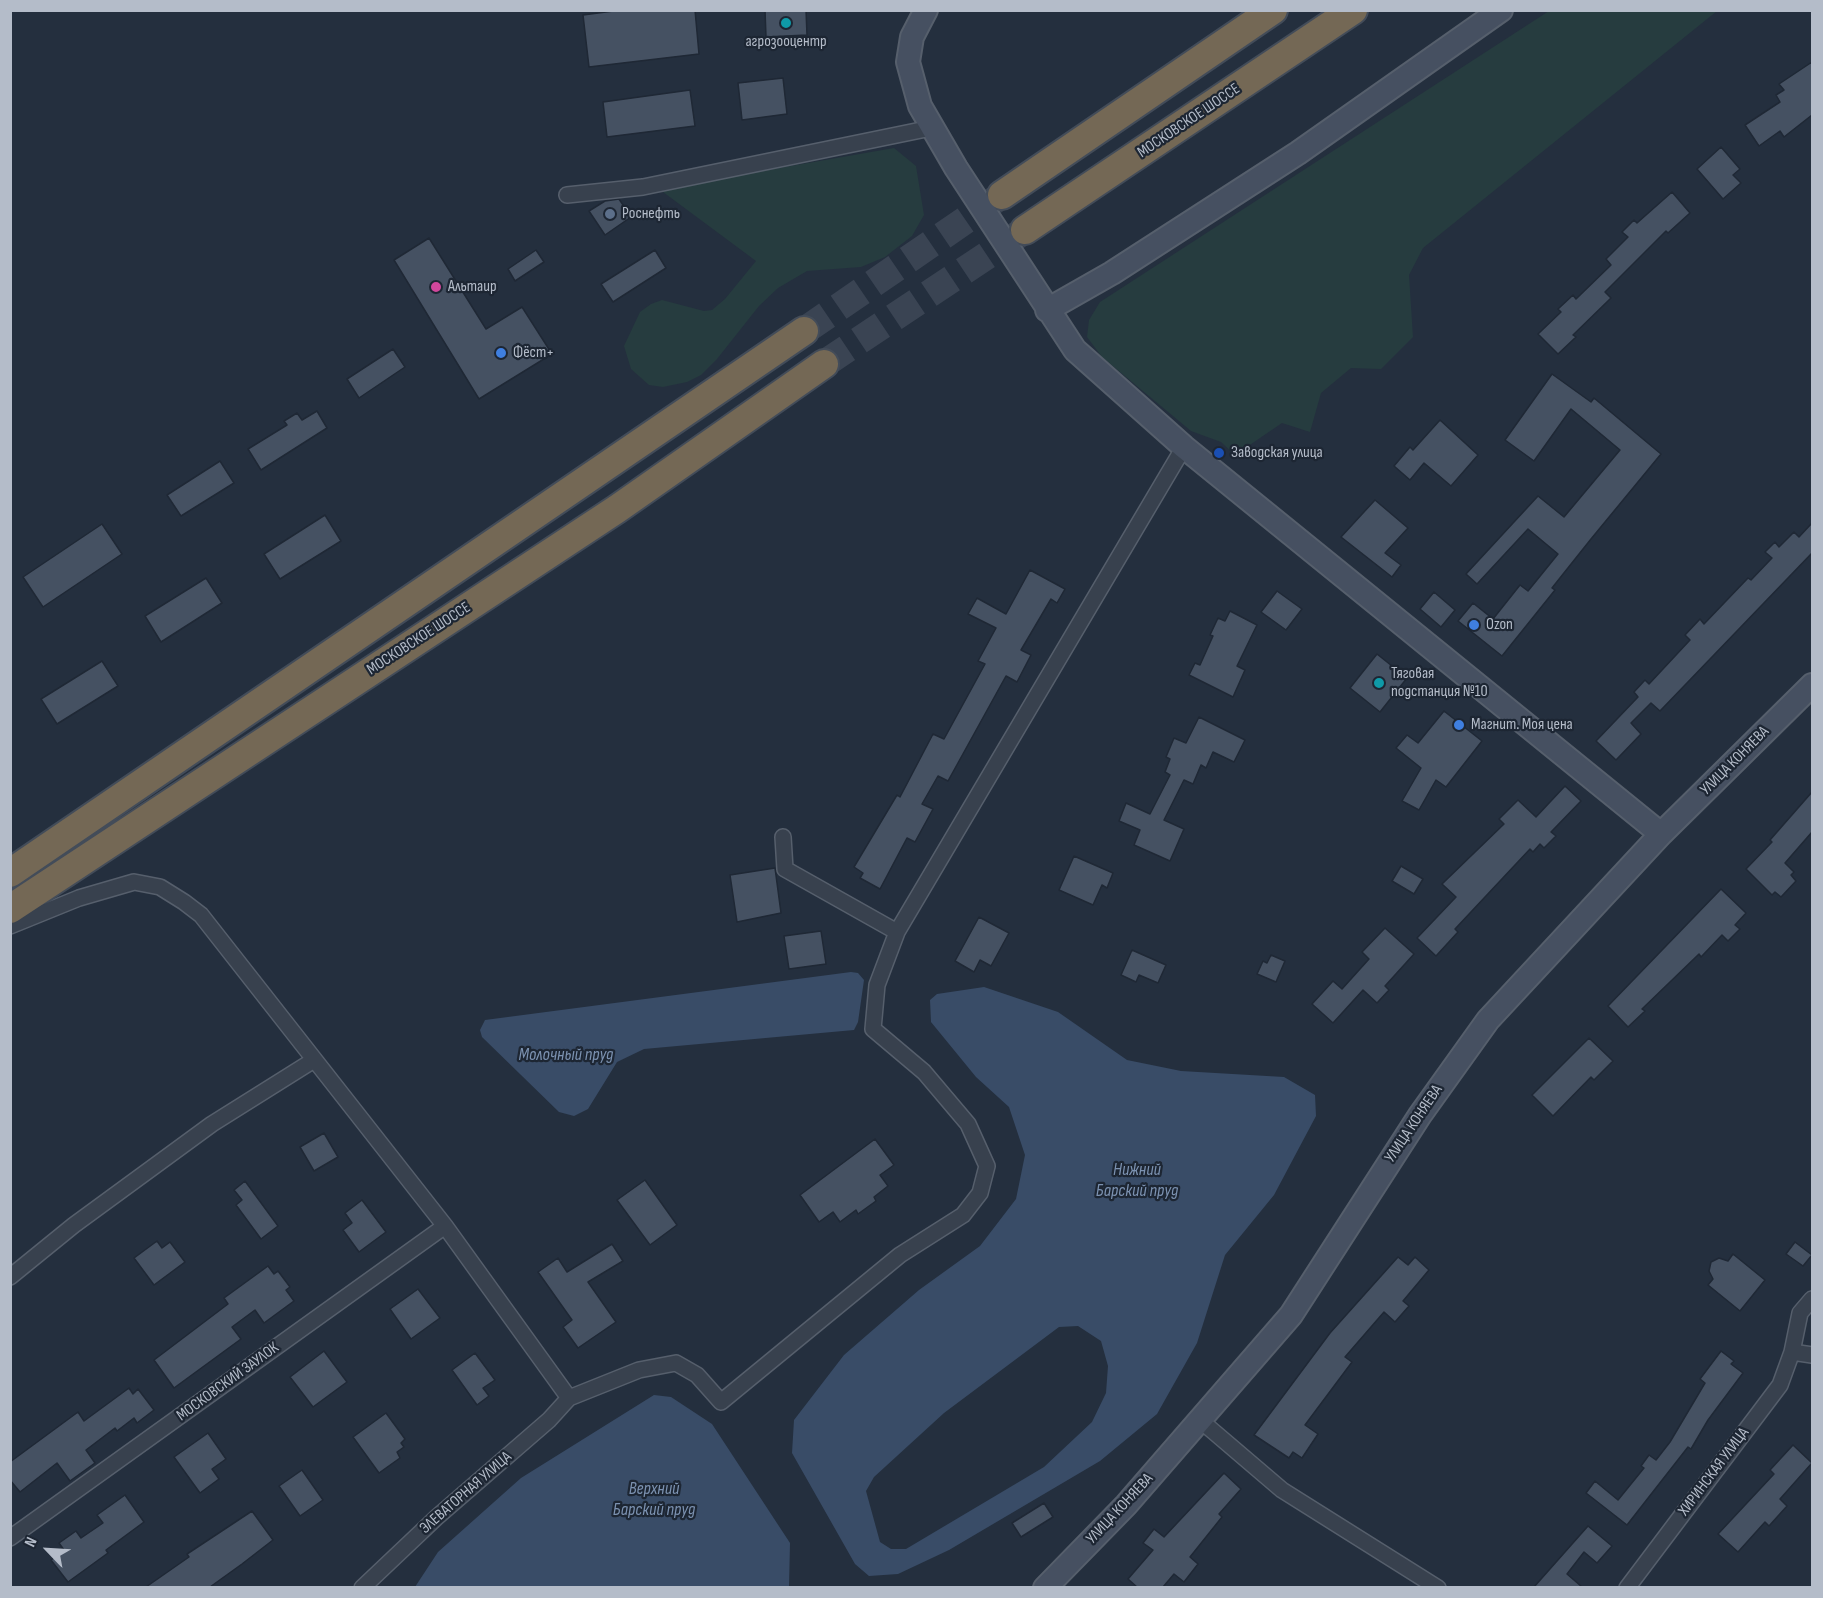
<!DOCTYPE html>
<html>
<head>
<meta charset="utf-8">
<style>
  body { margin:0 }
  #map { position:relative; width:1823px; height:1598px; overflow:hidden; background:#242f3e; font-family:"Sofia Sans Condensed",sans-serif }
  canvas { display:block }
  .frame { position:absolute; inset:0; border:12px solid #b4bcc9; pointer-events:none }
  .north { position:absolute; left:18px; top:1520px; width:60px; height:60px; -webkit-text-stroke:4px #1d2633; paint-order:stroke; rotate:295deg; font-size:16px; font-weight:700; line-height:24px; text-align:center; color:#b4bcc9 }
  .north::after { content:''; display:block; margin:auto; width:21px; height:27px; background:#b4bcc9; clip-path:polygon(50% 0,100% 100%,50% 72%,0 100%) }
</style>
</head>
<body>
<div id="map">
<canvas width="1823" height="1598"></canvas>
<div class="frame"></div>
<div class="north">N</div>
</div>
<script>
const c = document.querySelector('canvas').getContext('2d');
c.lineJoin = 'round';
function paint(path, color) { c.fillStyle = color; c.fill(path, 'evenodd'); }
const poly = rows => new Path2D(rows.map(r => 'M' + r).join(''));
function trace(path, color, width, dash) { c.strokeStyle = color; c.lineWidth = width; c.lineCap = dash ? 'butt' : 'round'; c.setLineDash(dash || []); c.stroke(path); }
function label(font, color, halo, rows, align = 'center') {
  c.font = font + ' "Sofia Sans Condensed",sans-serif'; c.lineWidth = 4.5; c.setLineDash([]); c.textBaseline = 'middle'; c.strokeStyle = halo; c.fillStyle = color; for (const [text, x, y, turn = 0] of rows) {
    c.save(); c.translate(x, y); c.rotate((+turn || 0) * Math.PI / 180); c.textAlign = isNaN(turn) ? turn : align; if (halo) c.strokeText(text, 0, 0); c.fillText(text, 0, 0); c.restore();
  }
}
paint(poly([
  [1549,11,1717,11,1423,248,1409,275,1413,337,1381,369,1351,368,1321,393,1310,432,1282,423,1235,455,1221,442,1191,431,1102,357,1087,337,1089,320,1100,302],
  [894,148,916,166,924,215,912,236,885,257,861,267,807,271,778,288,759,306,717,359,701,375,687,382,663,387,649,385,631,369,624,346,640,312,651,304,662,300,704,311,712,310,725,299,756,261,659,189]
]), '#263c3f');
paint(poly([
  [851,972,858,973,864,980,858,1022,854,1030,644,1049,617,1062,588,1109,574,1116,559,1112,482,1037,480,1030,485,1020],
  [984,987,1058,1012,1127,1060,1181,1071,1284,1077,1315,1095,1316,1116,1274,1195,1225,1255,1197,1343,1157,1414,1100,1461,949,1550,898,1574,869,1576,855,1564,792,1453,794,1420,844,1355,919,1290,980,1246,1016,1199,1025,1155,1009,1107,976,1077,931,1022,930,1000,937,994],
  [1078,1326,1101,1341,1108,1366,1106,1393,1092,1422,1044,1467,906,1549,891,1549,880,1542,866,1491,874,1477,944,1413,1059,1327],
  [654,1395,671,1397,712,1424,790,1543,789,1587,415,1587,438,1552,521,1478]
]), '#394c67');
const building = poly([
  [621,10,695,10,699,54,589,67,583,15,621,10],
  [765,10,806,10,807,35,766,37,765,10],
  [1812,62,1812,115,1784,137,1780,131,1759,146,1745,125,1780,102,1776,95,1784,90,1779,84,1812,62],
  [783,78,787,114,742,120,738,83,783,78],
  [690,90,695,126,607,137,603,102,690,90],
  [1721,147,1740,169,1733,175,1741,183,1723,199,1697,169,1721,147],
  [1672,192,1690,213,1668,233,1666,231,1605,292,1611,298,1573,335,1576,337,1558,354,1538,334,1561,312,1558,309,1573,295,1576,299,1611,265,1606,259,1628,237,1622,232,1634,220,1637,223,1672,192],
  [619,199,631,217,605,235,589,211,605,201,619,199],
  [429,238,486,329,522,307,552,354,479,399,394,260,429,238],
  [536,250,544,262,515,281,508,269,536,250],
  [655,250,666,268,613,302,601,284,655,250],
  [393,349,405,367,359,398,347,379,393,349],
  [1552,374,1591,402,1594,398,1661,454,1591,539,1552,588,1555,590,1502,656,1458,621,1473,603,1493,619,1520,585,1528,591,1558,554,1528,529,1477,584,1466,574,1538,496,1564,517,1620,450,1571,409,1534,461,1505,440,1552,374],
  [317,411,327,428,261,470,248,449,287,425,284,421,297,413,302,420,317,411],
  [1440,420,1478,455,1451,486,1424,463,1410,480,1394,466,1410,447,1413,450,1440,420],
  [220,461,234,483,181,516,167,495,220,461],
  [1375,500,1408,528,1385,553,1401,565,1392,577,1341,537,1375,500],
  [325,515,341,541,280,579,264,554,325,515],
  [1812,523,1812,553,1660,711,1651,703,1631,723,1641,734,1616,760,1596,741,1638,697,1634,692,1645,680,1649,684,1690,640,1685,635,1700,619,1704,624,1748,578,1751,580,1772,558,1765,552,1775,542,1779,547,1794,532,1799,537,1812,523],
  [102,524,122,554,43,607,23,577,102,524],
  [1030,570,1065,589,1057,603,1051,599,1021,650,1031,655,1017,682,1006,676,948,781,938,776,922,804,933,809,915,842,907,838,880,889,860,878,863,873,854,867,897,795,900,797,933,734,944,739,985,664,978,661,996,628,968,614,977,598,1006,614,1030,570],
  [206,578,222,603,161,642,145,616,206,578],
  [1277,591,1302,609,1286,630,1261,612,1277,591],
  [1434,592,1455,610,1441,627,1420,609,1434,592],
  [1230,611,1257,625,1237,666,1245,670,1233,697,1189,675,1195,663,1200,665,1213,636,1210,635,1218,618,1225,621,1230,611],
  [1377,654,1407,678,1380,712,1350,688,1377,654],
  [102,661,118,686,57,724,41,699,102,661],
  [1444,711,1482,741,1446,787,1436,780,1419,810,1402,801,1421,768,1396,748,1407,735,1418,743,1444,711],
  [1199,717,1245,740,1234,762,1213,752,1206,768,1201,765,1193,784,1184,780,1164,820,1184,829,1170,861,1134,845,1140,830,1119,821,1126,803,1150,814,1170,775,1165,772,1170,759,1166,757,1174,738,1186,743,1199,717],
  [1565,786,1581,801,1551,832,1556,836,1544,848,1540,844,1533,852,1530,849,1455,929,1458,932,1436,956,1417,938,1456,897,1442,884,1504,824,1499,819,1518,800,1536,817,1565,786],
  [1812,792,1812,832,1785,863,1794,872,1791,875,1796,881,1781,897,1775,892,1772,895,1746,869,1772,842,1770,840,1812,792],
  [1074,856,1113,873,1107,888,1102,885,1093,905,1059,890,1074,856],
  [1401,866,1423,879,1414,894,1392,881,1401,866],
  [775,868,781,913,737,922,730,875,775,868],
  [1721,889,1746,913,1735,925,1740,929,1728,941,1722,935,1701,957,1699,954,1642,1009,1645,1011,1628,1027,1608,1006,1721,889],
  [979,917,1009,933,991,966,980,960,974,972,955,961,979,917],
  [1385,928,1414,954,1385,986,1389,990,1377,1003,1363,990,1333,1023,1312,1004,1333,981,1342,989,1369,959,1362,952,1385,928],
  [821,931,826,964,789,969,784,936,821,931],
  [1132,950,1166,965,1158,983,1139,975,1136,982,1121,975,1132,950],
  [1271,955,1285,961,1276,982,1257,974,1263,961,1267,963,1271,955],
  [1589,1038,1613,1061,1594,1080,1591,1077,1553,1116,1532,1095,1589,1038],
  [324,1133,338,1157,314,1171,300,1147,324,1133],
  [875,1139,894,1165,880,1175,888,1186,874,1197,876,1201,858,1214,856,1210,840,1222,833,1212,819,1222,800,1195,875,1139],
  [645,1180,677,1225,650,1245,617,1200,645,1180],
  [245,1181,278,1226,261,1239,236,1205,242,1200,234,1190,245,1181],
  [362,1200,386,1232,359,1252,343,1230,352,1223,345,1213,362,1200],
  [157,1241,162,1248,170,1242,185,1262,154,1285,134,1258,157,1241],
  [1795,1242,1812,1255,1803,1266,1786,1254,1795,1242],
  [612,1244,623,1261,588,1282,616,1322,578,1348,563,1327,572,1320,538,1272,558,1258,567,1272,612,1244],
  [1733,1254,1765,1280,1740,1311,1708,1285,1713,1279,1709,1271,1711,1262,1719,1258,1728,1261,1733,1254],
  [1398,1257,1408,1265,1415,1257,1429,1270,1403,1301,1409,1306,1395,1322,1384,1312,1345,1357,1352,1362,1305,1425,1318,1434,1302,1458,1293,1452,1289,1458,1254,1435,1330,1333,1398,1257],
  [268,1266,274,1274,278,1271,290,1287,286,1290,294,1301,264,1323,255,1310,232,1327,241,1339,174,1388,154,1360,228,1304,224,1298,268,1266],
  [418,1289,440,1318,411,1339,390,1309,418,1289],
  [324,1351,347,1382,313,1407,290,1377,324,1351],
  [1721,1351,1734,1361,1731,1364,1743,1373,1708,1420,1691,1449,1688,1447,1627,1525,1586,1493,1595,1481,1618,1500,1644,1468,1641,1466,1649,1455,1656,1460,1670,1442,1705,1383,1700,1379,1721,1351],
  [475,1353,495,1380,483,1388,489,1396,477,1405,452,1370,475,1353],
  [129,1388,133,1394,138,1389,154,1410,137,1423,134,1418,117,1431,115,1428,86,1450,95,1463,70,1481,57,1463,20,1492,10,1480,10,1462,78,1412,84,1421,129,1388],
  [386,1413,405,1439,401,1443,404,1447,397,1452,400,1458,379,1473,353,1437,386,1413],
  [208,1433,226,1459,212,1469,219,1479,200,1493,174,1457,208,1433],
  [1793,1445,1812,1463,1780,1499,1787,1506,1769,1526,1765,1522,1738,1552,1718,1534,1774,1474,1770,1470,1793,1445],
  [302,1470,323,1500,300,1516,279,1486,302,1470],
  [1224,1473,1241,1489,1219,1514,1222,1517,1190,1557,1198,1564,1184,1582,1174,1574,1163,1587,1137,1587,1128,1579,1153,1550,1143,1543,1154,1529,1164,1537,1224,1473],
  [125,1495,144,1522,106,1550,108,1553,68,1582,51,1560,64,1550,59,1543,76,1531,81,1538,103,1523,97,1515,125,1495],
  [1044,1503,1053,1517,1021,1537,1012,1523,1044,1503],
  [252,1511,273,1540,242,1564,210,1587,146,1587,189,1557,187,1554,252,1511],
  [1588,1526,1612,1546,1597,1563,1584,1552,1567,1574,1582,1587,1534,1587,1588,1526]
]);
paint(building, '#455162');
trace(building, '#1f2835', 1.5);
trace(poly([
  [804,331,1002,195],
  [824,364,1025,230]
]), '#3a4453', 28, [28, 14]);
const street = poly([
  [567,195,643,187,931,128],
  [783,837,785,869,897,932],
  [10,926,79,898,134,882,160,887,184,902,201,915,445,1226,569,1398,639,1370,676,1363,697,1375,721,1402,900,1255,963,1215,980,1193,987,1166,968,1124,924,1072,873,1029,877,985,897,932,1184,447],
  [10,1277,74,1225,212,1124,314,1060],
  [1792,1352,1812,1355],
  [1200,1420,1282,1490,1438,1588],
  [10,1538,445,1226],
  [362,1588,437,1517,549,1420,569,1398],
  [1627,1588,1780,1385,1792,1352,1800,1313,1812,1299]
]);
const secondary = poly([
  [926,10,912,37,908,62,920,106,956,168,1075,350,1184,447,1661,834],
  [1047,310,1112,273,1298,153,1501,10],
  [1045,1588,1126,1505,1291,1315,1420,1115,1488,1020,1661,834,1812,685]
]);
const highway = poly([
  [1002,195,1273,10],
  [1025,230,1353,10],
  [10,873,804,331],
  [10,909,617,509,824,364]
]);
trace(street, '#565f6c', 18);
trace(secondary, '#565f6c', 26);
trace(highway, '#434c59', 32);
trace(street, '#38414e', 15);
trace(secondary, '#465061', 22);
trace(highway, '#746855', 28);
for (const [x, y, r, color] of [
  [786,23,6,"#0f9aa8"],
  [610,214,6,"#5c6f8a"],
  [436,287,6,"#d1479c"],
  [501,353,6,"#3f7fe0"],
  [1219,453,6,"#1a4fb4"],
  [1474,625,6,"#3f7fe0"],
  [1379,683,6,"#0f9aa8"],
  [1459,725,6,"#3f7fe0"]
]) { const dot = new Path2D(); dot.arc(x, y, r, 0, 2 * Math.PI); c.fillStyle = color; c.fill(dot); trace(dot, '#1d2633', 2); }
label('16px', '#b4bcc9', '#1d2633', [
  ["агрозооцентр",786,42,"center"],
  ["Роснефть",622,214],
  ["Альтаир",448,287],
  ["Фёст+",513,353],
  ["Заводская улица",1231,453],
  ["Ozon",1486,625],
  ["Тяговая",1391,674],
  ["подстанция №10",1391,692],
  ["Магнит. Моя цена",1471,725]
], 'left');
label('16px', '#b4bcc9', '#1d2633', [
  ["МОСКОВСКОЕ ШОССЕ",1189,121,-34],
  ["МОСКОВСКОЕ ШОССЕ",419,639,-33],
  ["УЛИЦА КОНЯЕВА",1735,761,-45],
  ["УЛИЦА КОНЯЕВА",1414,1124,-56],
  ["МОСКОВСКИЙ ЗАУЛОК",228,1382,-36],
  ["ХИРИНСКАЯ УЛИЦА",1714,1472,-53],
  ["ЭЛЕВАТОРНАЯ УЛИЦА",466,1493,-41],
  ["УЛИЦА КОНЯЕВА",1120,1509,-47]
]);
label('italic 18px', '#7c92b1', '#1d2633', [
  ["Молочный пруд",566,1055],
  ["Нижний",1137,1170],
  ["Барский пруд",1137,1191],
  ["Верхний",654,1489],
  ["Барский пруд",654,1510]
]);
</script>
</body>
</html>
